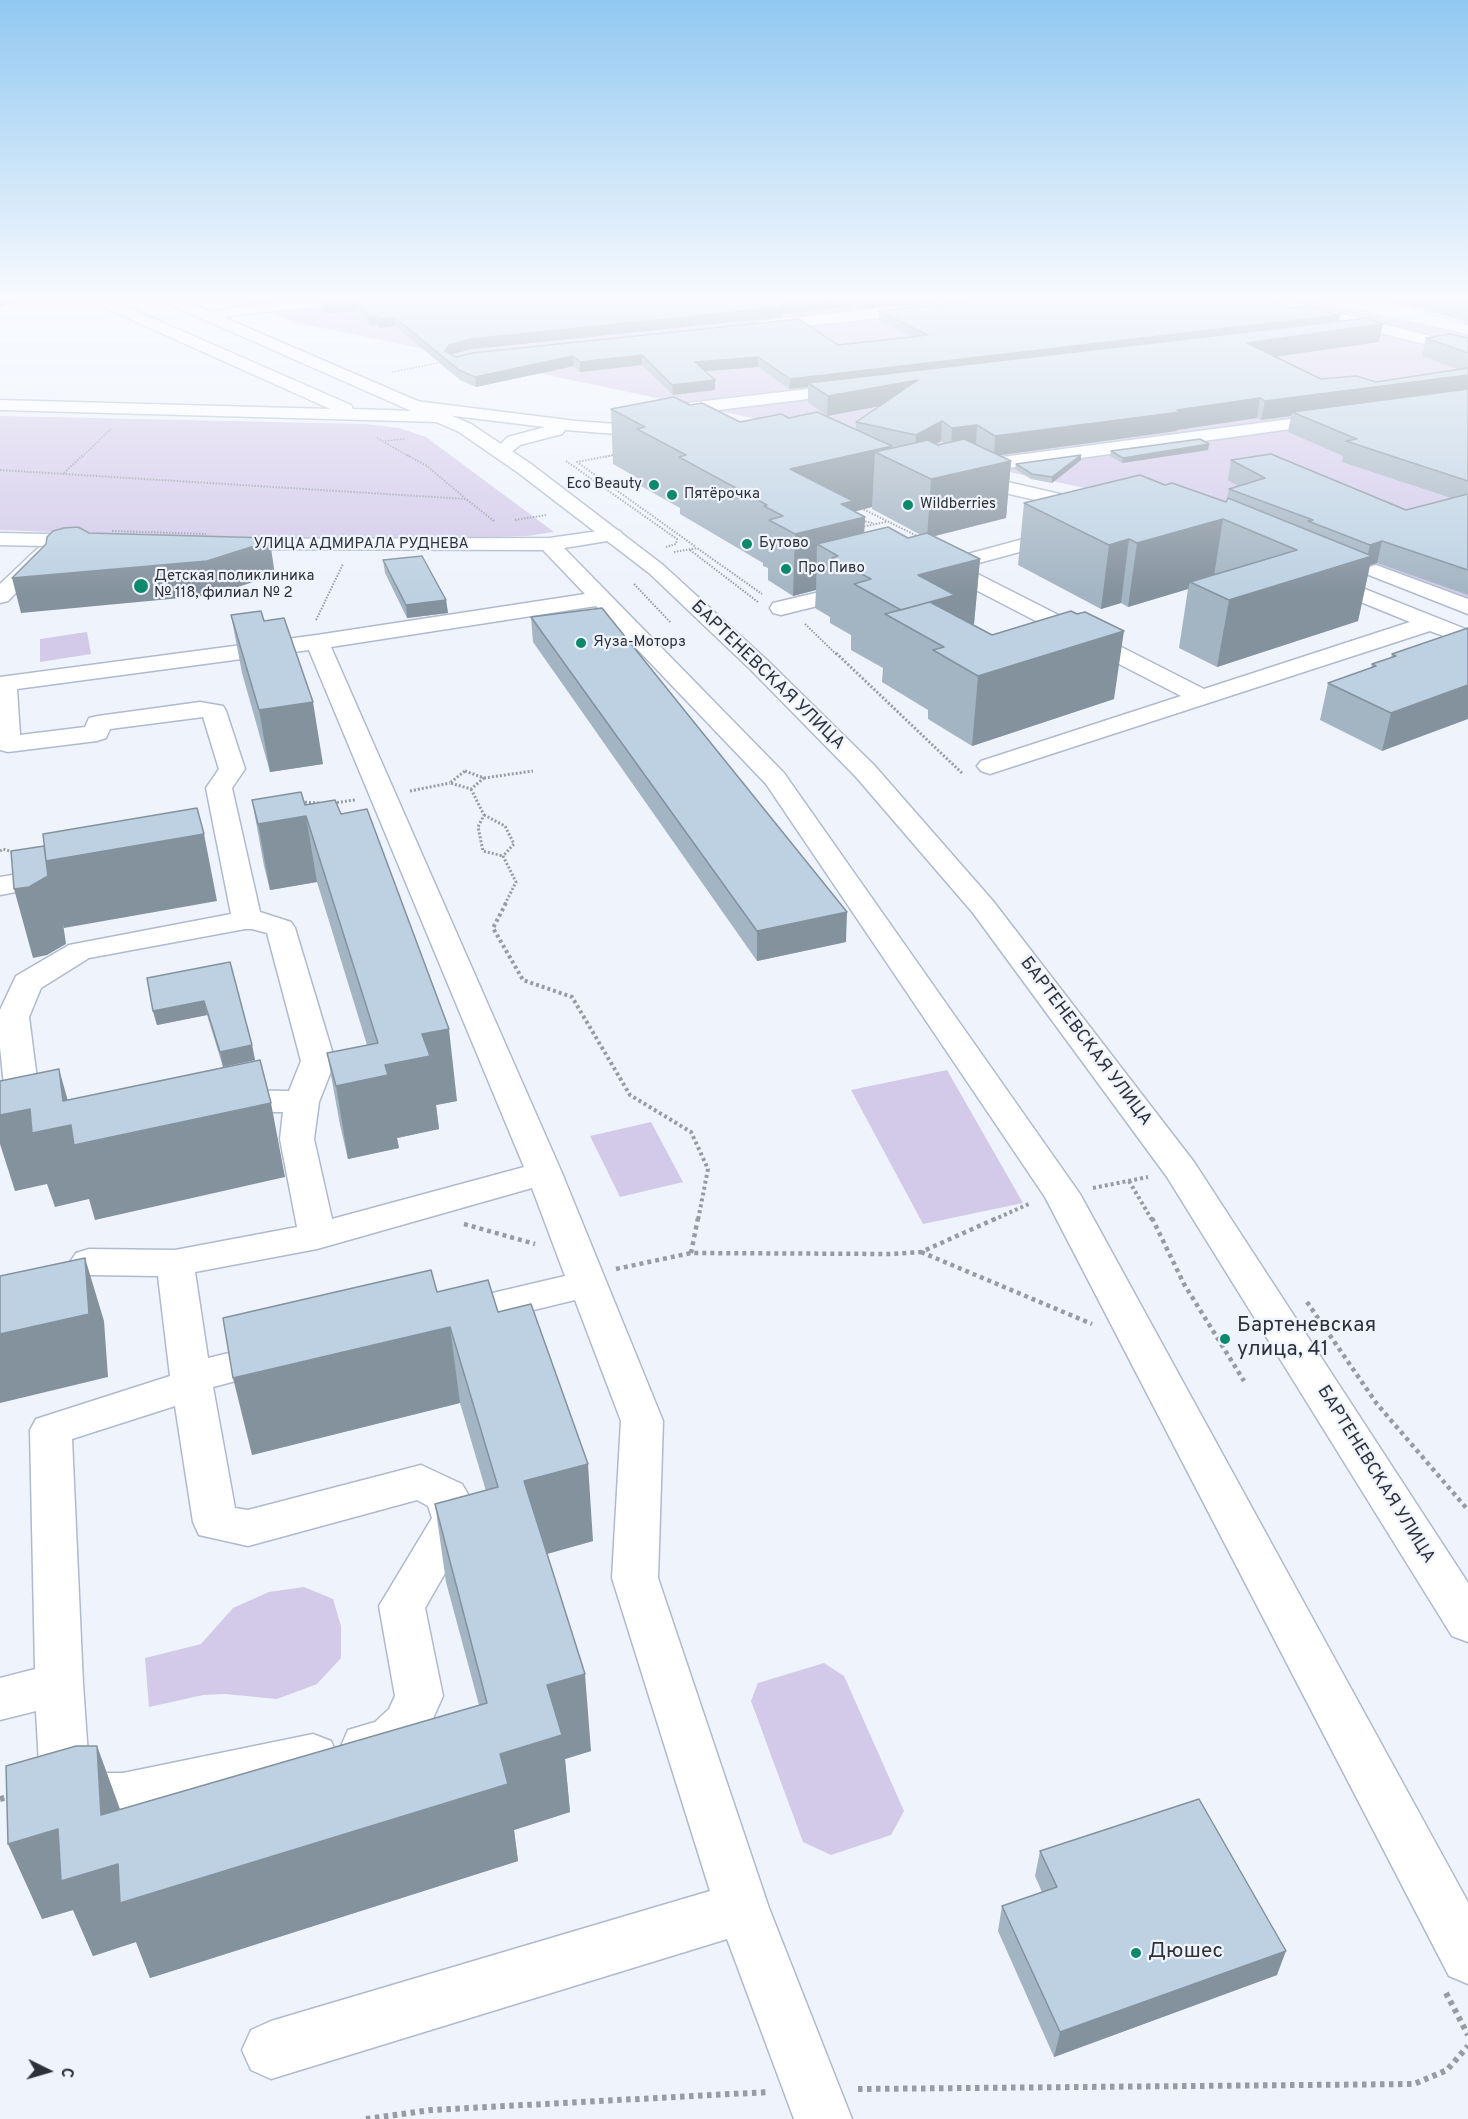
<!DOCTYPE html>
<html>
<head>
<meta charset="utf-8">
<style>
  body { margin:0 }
  #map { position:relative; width:1468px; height:2119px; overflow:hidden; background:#eff3fc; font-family:Overpass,sans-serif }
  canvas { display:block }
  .north { position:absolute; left:18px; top:2041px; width:60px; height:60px; -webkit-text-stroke:4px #eff3fc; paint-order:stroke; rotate:95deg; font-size:16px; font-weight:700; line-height:24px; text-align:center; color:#2d323a }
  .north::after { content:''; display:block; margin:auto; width:21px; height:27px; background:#2d323a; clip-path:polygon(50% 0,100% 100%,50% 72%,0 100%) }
</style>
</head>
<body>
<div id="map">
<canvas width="1468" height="2119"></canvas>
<div class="north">С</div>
</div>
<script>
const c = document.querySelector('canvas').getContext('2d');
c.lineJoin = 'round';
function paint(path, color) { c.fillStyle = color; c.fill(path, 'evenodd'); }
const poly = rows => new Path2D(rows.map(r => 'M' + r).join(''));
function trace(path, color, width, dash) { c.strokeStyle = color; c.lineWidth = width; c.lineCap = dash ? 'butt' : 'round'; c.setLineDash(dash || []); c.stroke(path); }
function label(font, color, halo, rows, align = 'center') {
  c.font = font + ' Overpass,sans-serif'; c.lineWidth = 4.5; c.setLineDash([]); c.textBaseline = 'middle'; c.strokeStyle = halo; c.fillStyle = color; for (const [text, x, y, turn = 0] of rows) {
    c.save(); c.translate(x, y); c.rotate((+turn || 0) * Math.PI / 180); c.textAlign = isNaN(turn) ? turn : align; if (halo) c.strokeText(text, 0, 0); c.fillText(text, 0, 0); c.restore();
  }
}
paint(poly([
  [234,299,1242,299,1468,357,1468,615,1209,514,295,322],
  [1270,299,1309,299,1322,301,1468,334,1468,342],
  [0,416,366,424,399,428,426,437,554,532,527,536,388,540,180,537,0,530],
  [87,632,91,654,40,662,40,639],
  [947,1070,1023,1203,923,1224,851,1090],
  [651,1122,683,1182,620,1197,590,1136],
  [304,1587,333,1599,341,1626,341,1658,317,1684,277,1699,225,1694,203,1695,149,1707,145,1658,201,1644,233,1608,269,1592],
  [824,1663,844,1676,904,1811,891,1835,831,1855,803,1842,751,1701,758,1683]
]), '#d3c9e9');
const minor = poly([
  [90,299,109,299,351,405,353,409,415,411,409,410,406,406,409,402,415,401,576,421,655,427,661,428,664,432,661,436,655,437,565,430,562,434,520,445,507,456,501,457,495,456,492,452,508,437,545,427,446,415,445,421,439,422,0,410,0,400,330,409,92,302,90,299],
  [314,299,365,299,358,303,242,314,209,320,202,316,204,313,242,306,314,299],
  [976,299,1023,299,1016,303,759,331,751,326,759,321,976,299],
  [1256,299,1280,299,1468,345,1468,355,1258,302,1256,299],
  [851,384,857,385,859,389,857,393,693,413,678,430,666,430,663,426,682,404,688,403,851,384],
  [1335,413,1341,414,1344,418,1341,422,972,473,965,471,963,467,965,463,972,461,1335,413],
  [964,472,1099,503,1102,507,1099,511,1092,513,957,482,955,478,957,474,964,472],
  [1064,528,1071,530,1074,534,1071,538,964,567,1204,689,1410,622,1314,583,1311,578,1314,573,1322,572,1468,630,1468,645,1430,631,999,771,990,774,981,771,977,766,981,761,1181,696,943,573,934,575,927,573,923,569,927,565,1064,528],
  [613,529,620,531,623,535,620,539,564,548,784,773,1080,1194,1468,1902,1468,1984,1449,1976,1045,1197,766,784,596,606,331,647,562,1173,663,1421,658,1578,769,1908,852,2119,794,2119,727,1939,271,2079,251,2070,242,2050,251,2030,271,2021,710,1891,612,1578,621,1421,575,1300,451,1330,437,1326,431,1316,437,1306,565,1276,532,1188,317,1249,195,1272,208,1358,275,1342,289,1347,295,1357,289,1367,213,1387,235,1508,248,1510,421,1465,462,1484,469,1496,476,1519,425,1608,443,1696,423,1741,406,1757,366,1768,348,1762,341,1746,348,1730,375,1722,389,1709,395,1696,379,1606,432,1518,428,1506,417,1500,248,1546,199,1535,193,1522,175,1406,72,1439,83,1684,89,1770,94,1773,123,1773,313,1734,331,1741,338,1757,331,1773,313,1780,123,1821,88,1820,47,1799,40,1783,36,1711,0,1720,0,1678,35,1669,30,1430,36,1419,170,1376,158,1276,89,1275,76,1271,70,1262,76,1253,89,1249,175,1250,297,1227,280,1139,283,1112,226,1112,214,1108,209,1101,214,1094,226,1090,289,1091,301,1061,267,933,252,929,245,929,89,958,41,988,29,1017,41,1110,46,1118,41,1126,29,1129,12,1123,7,1115,0,1047,0,1010,16,976,69,945,231,914,206,788,219,769,203,717,110,729,106,738,97,741,8,752,0,750,0,677,317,635,585,594,543,550,220,549,217,545,220,541,227,539,549,538,613,529],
  [309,650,524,1167,332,1219,314,1139,319,1102,335,1061,295,928,291,922,260,912,232,788,245,769,226,711,223,706,200,702,98,716,89,718,85,727,20,735,17,689,309,650],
  [0,533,91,535,98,537,101,541,98,545,91,547,46,546,52,548,55,552,52,556,8,601,0,603,0,584,38,548,44,546,0,545,0,533],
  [1376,565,1468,599,1468,614,1369,575,1365,571,1369,567,1376,565],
  [858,583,866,584,869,589,866,594,781,615,773,613,770,608,773,603,858,583],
  [59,867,69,870,73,876,69,882,0,895,0,877,59,867]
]);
const major = poly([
  [162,299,181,299,471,424,531,464,663,565,767,660,874,765,993,901,1194,1162,1468,1583,1468,1642,1452,1636,1167,1177,973,913,856,777,751,670,649,573,517,472,459,432,164,302,162,299]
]);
trace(minor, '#afbacf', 3);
trace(major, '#afbacf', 3);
trace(poly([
  [1371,299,1382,302,1372,304],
  [1393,299,1382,302,1468,324],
  [392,372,443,362],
  [377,438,410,457],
  [385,441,404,439],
  [82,457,111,429],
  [605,457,618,454]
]), '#979ca4', 1.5, [1.5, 1.5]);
trace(poly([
  [407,455,427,466,465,498],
  [613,455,577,462,696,547],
  [566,461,677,539,676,544,666,547],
  [0,470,466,499,494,521],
  [64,473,83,455],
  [861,508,921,538],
  [515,520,546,515],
  [862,521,873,523],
  [861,527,886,522],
  [112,531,206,534],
  [690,550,758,602],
  [674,552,697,548,762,594],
  [634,584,671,623],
  [316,620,343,564],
  [805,624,837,655]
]), '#979ca4', 2, [1.5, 1.5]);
trace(poly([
  [836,653,963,774],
  [465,771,484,778,471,789,450,783,465,771],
  [484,778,533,771],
  [471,789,484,815,478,827,483,851,503,856],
  [410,791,450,783],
  [301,802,319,803],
  [333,803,355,800],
  [484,815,505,826,514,844,503,856,516,882,505,904],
  [0,851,3,849,13,852]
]), '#979ca4', 3, [2, 2]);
trace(poly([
  [506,903,493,928,523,980,572,997,630,1095,691,1132,708,1169,698,1220],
  [1129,1181,1152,1220],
  [1093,1188,1148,1177],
  [993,1220,1031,1203]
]), '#979ca4', 4, [3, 3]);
trace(poly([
  [1152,1218,1184,1284,1244,1381],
  [464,1224,535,1244],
  [921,1252,1092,1324],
  [691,1253,698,1218],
  [616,1269,691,1253,889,1254,921,1252,997,1218],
  [1307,1302,1377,1404,1468,1510]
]), '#979ca4', 4.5, [4, 4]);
trace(poly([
  [0,1799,12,1796],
  [1446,1993,1468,2035],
  [858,2089,1414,2084,1447,2070,1468,2046],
  [366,2119,431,2110,769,2092]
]), '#979ca4', 6, [4.5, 4.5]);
paint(minor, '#fff');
paint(major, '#fff');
paint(poly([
  [321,299,956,299,858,309,852,306,782,314,782,317,472,349,451,354,456,357,838,345,912,337,879,320,879,311,1292,308,1340,315,1339,321,1379,342,1275,357,1321,379,1376,382,1459,370,1422,356,1426,338,1468,338,1468,595,1377,563,1370,565,1358,621,1217,667,1179,648,1188,589,1128,607,1121,603,1101,609,1018,565,1024,503,1165,485,1226,502,1229,489,1238,486,1228,480,1231,460,1406,510,1451,498,1342,462,1343,456,1288,432,1291,416,1261,420,1257,418,1177,430,1177,431,999,455,1011,461,1006,518,934,536,980,559,974,624,972,624,1114,699,972,746,928,719,928,710,882,682,883,668,851,650,851,635,830,623,830,617,815,608,816,590,793,596,768,580,768,568,763,566,763,563,680,514,680,508,639,485,639,479,613,464,611,409,690,405,740,422,789,418,856,430,856,422,880,406,827,416,808,402,808,387,789,389,758,367,705,371,715,390,673,395,642,365,580,372,574,366,476,387,460,380,395,326,379,328,377,325,370,326,357,310,326,314,322,309],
  [941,441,944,443,938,445,936,444],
  [872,507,872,509,921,535,908,538,864,533,865,517,854,512],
  [1392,299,1468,299,1468,322,1392,302],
  [1209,444,1208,450,1122,463,1110,456,1111,451],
  [1081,455,1081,460,1052,483,1031,479,1015,469,1016,464],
  [383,560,446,600,448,613,407,618,385,573],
  [231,615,264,621,323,764,270,772,242,673],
  [531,617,846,942,757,961,533,642],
  [1468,628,1382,751,1320,720,1328,683,1371,668,1372,664,1391,658,1392,654],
  [252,800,305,805,341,814,457,1101,436,1105,439,1129,397,1138,399,1148,348,1159,340,1125,327,1053,367,1045,317,882,270,890,264,866],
  [230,962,252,1045,255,1060,223,1067,207,1015,157,1025,153,1011],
  [437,1292,498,1312,593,1541,547,1554,591,1751,565,1759,570,1812,514,1830,518,1861,150,1978,136,1942,93,1956,73,1910,42,1919,97,1746,120,1810,479,1705,446,1582,435,1504,486,1491,460,1403,252,1455],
  [1040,1851,1277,1975,1054,2057,998,1931,1002,1906,1042,1892,1035,1876]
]), '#a3b4c2');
paint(poly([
  [0,299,23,299,0,307],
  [272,299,293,299,272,301],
  [835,299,852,299,852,306,782,314,782,317,472,349,449,355,446,360,445,351,449,345,471,339],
  [868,299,956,299,858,309,858,300],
  [356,301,357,310,326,314,325,304],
  [1340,315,1338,324,808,383,808,387,789,389,790,379],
  [368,316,376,316,377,325,370,326],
  [394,317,395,326,379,328,378,318],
  [1383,324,1379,342,1244,361,1247,343],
  [642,355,642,365,580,372,580,362],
  [573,356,574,366,476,387,475,377],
  [758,357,758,367,695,372,695,362],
  [1468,375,1468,393,1292,412,1291,416,1261,420,1265,401],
  [715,380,715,390,673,395,672,385],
  [918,380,917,399,827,416,828,396],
  [1260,398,1257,418,1177,430,1177,431,994,456,995,436],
  [942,421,941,441,915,456,916,435],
  [977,425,976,445,951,448,952,428],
  [1209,444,1208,450,1122,463,1123,458],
  [892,446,892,460,875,452,872,507,852,512,865,517,862,574,838,556,817,544,816,590,793,596,795,534,790,469],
  [1081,455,1081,460,1052,483,1052,477],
  [1011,461,1006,518,927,538,931,479],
  [1223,519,1213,582,1190,582,1188,589,1128,607,1137,543],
  [1129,539,1121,603,1101,609,1109,545],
  [270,541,275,575,213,595,21,613,12,578],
  [1382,541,1377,563,1370,565,1358,621,1217,667,1229,600,1367,558,1370,545],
  [980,559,974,624,953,630,944,647,918,575],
  [446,600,448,613,407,618,406,605],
  [1124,631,1114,699,972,746,978,676],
  [1468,685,1468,719,1382,751,1391,713],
  [313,702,323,764,270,772,259,710],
  [306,816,317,882,270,890,258,824],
  [204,834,217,901,64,928,63,923,66,944,47,955,33,958,14,889,44,846,47,860],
  [847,912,846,942,757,961,757,931],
  [204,1001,207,1015,157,1025,153,1011],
  [449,1029,457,1101,436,1105,439,1129,397,1138,399,1148,348,1159,336,1086,422,1034],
  [252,1045,255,1060,223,1067,220,1052],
  [59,1069,80,1144,271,1103,285,1177,95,1220,89,1199,55,1207,47,1184,15,1191,0,1144,0,1115,63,1101],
  [85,1258,104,1321,108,1377,0,1403,0,1334],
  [450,1327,460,1403,252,1455,233,1378],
  [588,1464,593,1541,532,1558,524,1481],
  [585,1674,591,1751,565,1759,570,1812,514,1830,518,1861,150,1978,136,1942,93,1956,73,1910,42,1919,8,1844,58,1829,118,1864,500,1754,547,1685],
  [97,1746,125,1823,101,1815],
  [1286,1951,1277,1975,1054,2057,1060,2032]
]), '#84929e');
const building = poly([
  [321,299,835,299,780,305,783,307,471,339,449,345,445,351,456,357,472,353,799,319,838,345,928,335,879,311,992,299,1266,299,1292,308,1305,306,1340,315,790,379,758,357,695,362,715,380,672,385,642,355,580,362,573,356,475,377,459,370,394,317,378,318,376,316,368,316,356,301,325,304,321,299],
  [1450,299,1468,299,1468,303,1450,299],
  [1368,318,1383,324,1247,343,1321,379,1356,376,1376,382,1468,368,1468,375,1265,401,1260,398,1177,410,1180,412,995,436,977,425,952,428,942,421,916,435,856,422,918,380,828,396,808,383,1368,318],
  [1450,334,1468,338,1468,353,1426,338,1450,334],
  [1468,389,1468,481,1346,441,1357,439,1292,412,1468,389],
  [674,397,690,405,702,403,740,422,781,414,789,418,817,412,892,446,790,469,853,501,841,504,865,517,795,534,769,520,783,516,764,506,767,505,679,457,686,455,637,429,645,427,611,409,674,397],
  [964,439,1011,461,931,479,875,452,928,440,938,445,964,439],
  [1200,439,1209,444,1123,458,1111,451,1200,439],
  [1271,454,1406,510,1468,494,1468,570,1382,541,1370,545,1308,521,1313,520,1229,489,1265,478,1231,460,1271,454],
  [1081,455,1052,477,1032,474,1016,464,1081,455],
  [1140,475,1165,485,1172,483,1226,502,1228,498,1372,556,1229,600,1190,582,1297,550,1223,519,1137,543,1129,539,1109,545,1024,503,1140,475],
  [78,527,89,533,270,538,270,541,207,561,12,578,46,544,47,537,53,531,64,528,78,527],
  [888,527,908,538,927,533,980,559,918,575,955,595,901,610,854,584,871,579,832,558,838,556,817,544,888,527],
  [422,556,446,600,406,605,383,560,422,556],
  [930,602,992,635,1071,611,1077,614,1085,612,1124,631,978,676,933,650,944,647,885,614,930,602],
  [602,608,847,912,757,931,531,617,602,608],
  [261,611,264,621,284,618,313,702,259,710,231,615,261,611],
  [1468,628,1468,685,1391,713,1328,683,1376,666,1372,664,1396,656,1392,654,1468,628],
  [301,792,305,805,335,800,341,814,367,809,449,1029,422,1034,430,1056,385,1065,388,1075,336,1086,327,1053,378,1043,306,816,258,824,252,800,301,792],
  [197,808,204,834,46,861,43,834,197,808],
  [44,846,48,876,29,887,14,889,11,851,44,846],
  [230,962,252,1045,220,1052,204,1001,153,1011,147,978,230,962],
  [260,1060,271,1103,74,1145,71,1125,32,1133,30,1109,0,1115,0,1081,59,1069,63,1101,260,1060],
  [85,1258,89,1314,0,1334,0,1276,85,1258],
  [431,1270,437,1292,488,1280,498,1312,531,1304,588,1464,524,1481,585,1674,547,1685,562,1735,500,1754,508,1784,120,1903,118,1864,61,1881,58,1829,8,1844,6,1766,76,1746,97,1746,101,1815,487,1703,435,1504,498,1487,450,1327,233,1378,223,1318,431,1270],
  [1199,1799,1286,1951,1060,2032,1002,1906,1057,1887,1040,1851,1199,1799]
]);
paint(building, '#bdd1e2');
trace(building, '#84929e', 1.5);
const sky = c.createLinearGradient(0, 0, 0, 595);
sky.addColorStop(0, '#91c8f1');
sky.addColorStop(0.5, '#f8fafe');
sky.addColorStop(1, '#f8fafe00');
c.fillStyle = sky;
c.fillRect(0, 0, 1468, 595);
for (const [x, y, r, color] of [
  [654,485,6,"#0c896d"],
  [672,495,6,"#0c896d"],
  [908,505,6,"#0c896d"],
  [747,544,6,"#0c896d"],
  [786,569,6,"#0c896d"],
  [141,586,8,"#0c896d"],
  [581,643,6,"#0c896d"],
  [1225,1339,6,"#0c896d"],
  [1136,1953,6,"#0c896d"]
]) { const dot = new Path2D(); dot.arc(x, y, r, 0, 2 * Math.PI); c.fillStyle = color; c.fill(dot); trace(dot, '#eff3fc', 2); }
label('15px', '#2d323a', '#eff3fc', [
  ["Eco Beauty",642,485,"right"],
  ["Пятёрочка",684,495],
  ["Wildberries",920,505],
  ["Бутово",759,544],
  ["Про Пиво",798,569],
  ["Детская поликлиника",154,577],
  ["№ 118, филиал № 2",154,594],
  ["Яуза-Моторз",593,643]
], 'left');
label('15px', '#2d323a', '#eff3fc', [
  ["УЛИЦА АДМИРАЛА РУДНЕВА",361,545]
]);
label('18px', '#2d323a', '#eff3fc', [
  ["БАРТЕНЕВСКАЯ УЛИЦА",767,676,44],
  ["БАРТЕНЕВСКАЯ УЛИЦА",1085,1042,53],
  ["БАРТЕНЕВСКАЯ УЛИЦА",1375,1475,58]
]);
label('21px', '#2d323a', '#eff3fc', [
  ["Бартеневская",1237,1327],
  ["улица, 41",1237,1351],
  ["Дюшес",1148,1953]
], 'left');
</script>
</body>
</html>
